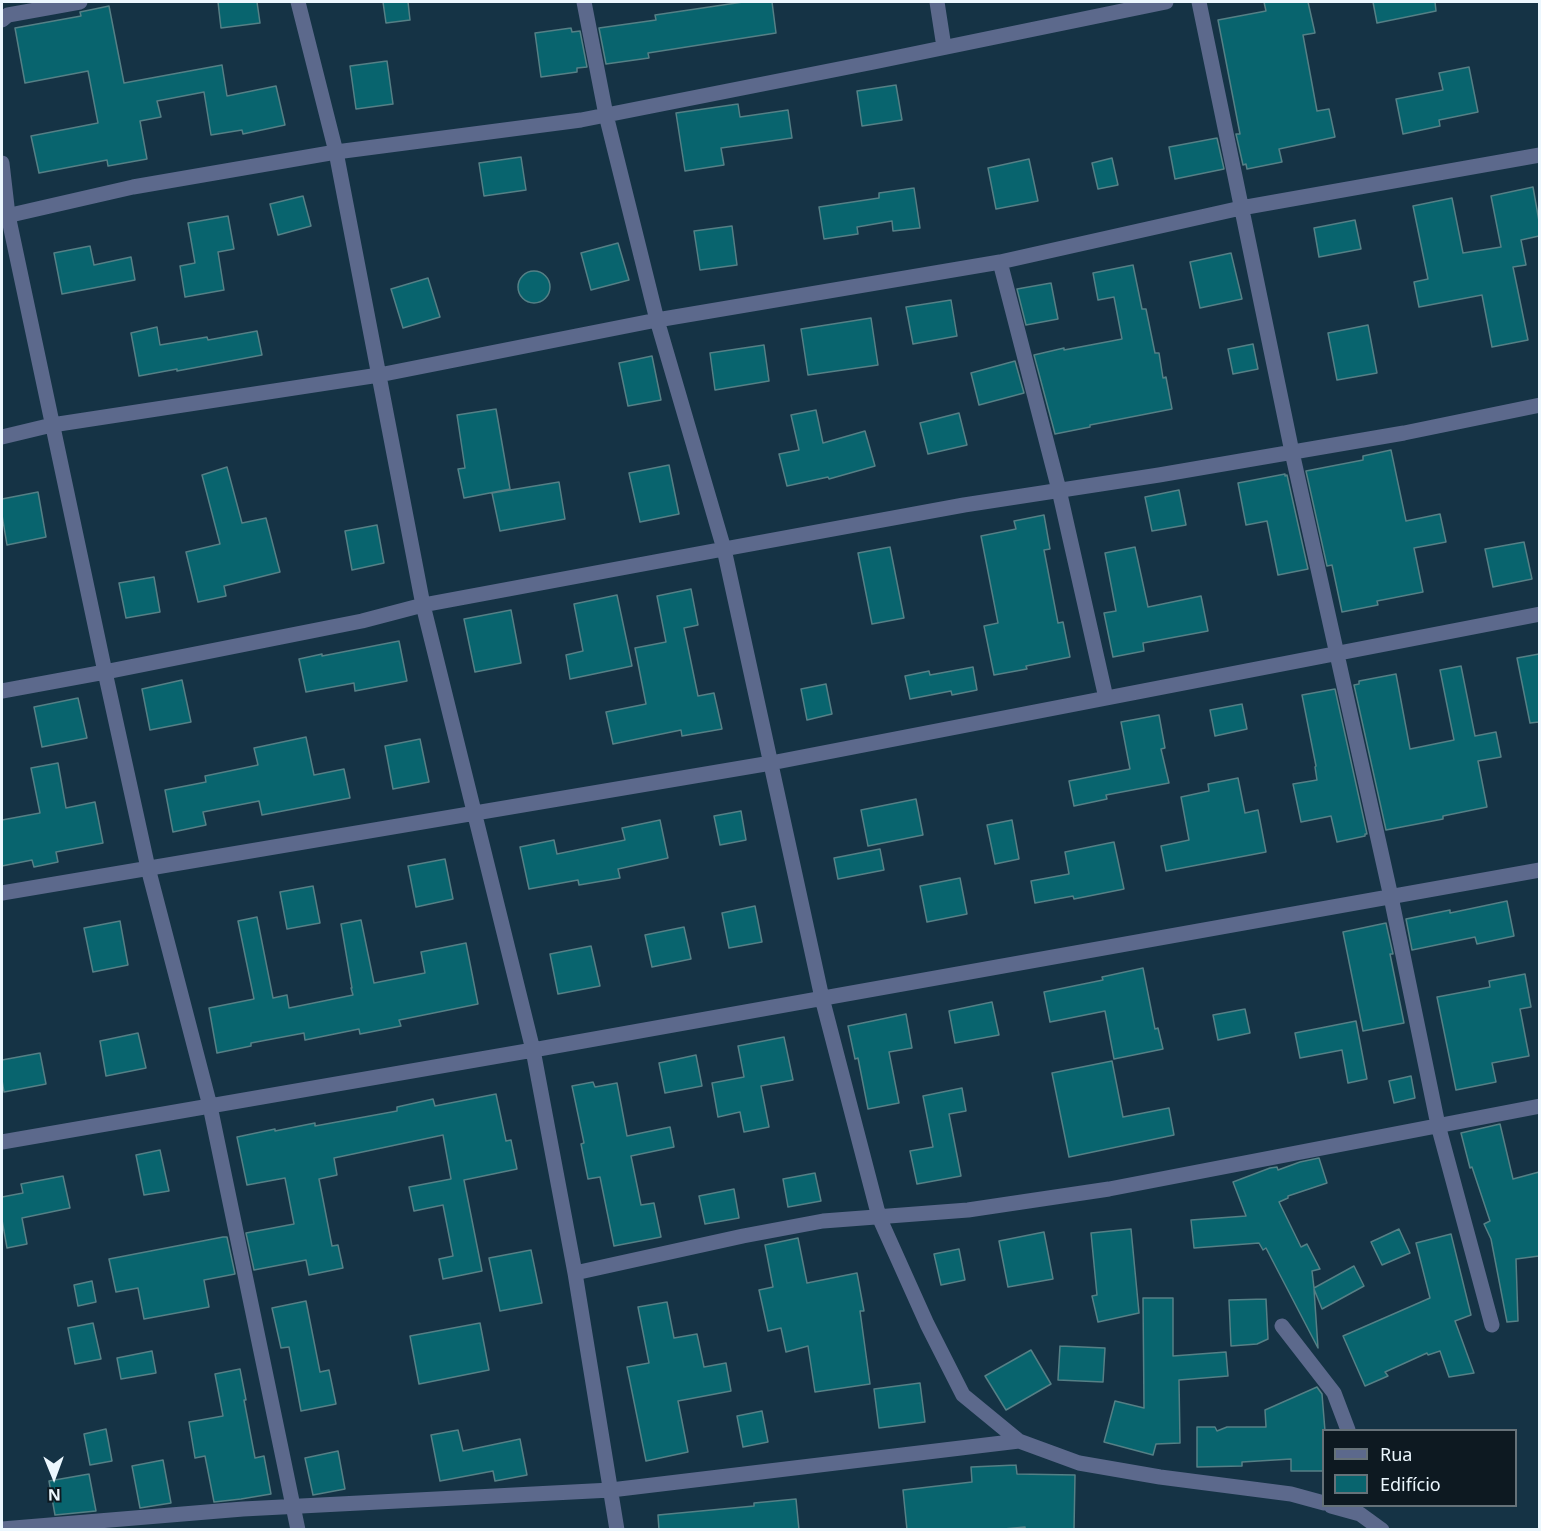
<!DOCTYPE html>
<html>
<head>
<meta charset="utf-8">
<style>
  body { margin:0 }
  #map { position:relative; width:1541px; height:1531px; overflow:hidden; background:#153345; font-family:"Noto Sans",sans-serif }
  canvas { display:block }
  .frame { position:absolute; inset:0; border:3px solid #ecf7fe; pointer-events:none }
  .legend { position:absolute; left:1322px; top:1429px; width:195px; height:78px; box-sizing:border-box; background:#0d1921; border:2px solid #667279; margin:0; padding:8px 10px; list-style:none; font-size:18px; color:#ecf7fe }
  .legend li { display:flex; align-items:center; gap:12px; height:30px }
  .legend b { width:30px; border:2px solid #667279 }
  .north { position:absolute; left:24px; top:1447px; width:60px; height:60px; -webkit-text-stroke:4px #0d1921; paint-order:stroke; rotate:179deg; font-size:16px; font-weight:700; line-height:24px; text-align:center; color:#ecf7fe }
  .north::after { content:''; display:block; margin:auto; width:21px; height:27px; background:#ecf7fe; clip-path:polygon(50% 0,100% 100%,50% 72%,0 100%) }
</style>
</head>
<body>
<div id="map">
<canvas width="1541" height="1531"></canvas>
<div class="frame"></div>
<ul class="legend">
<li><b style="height:8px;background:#5c698c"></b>Rua</li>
<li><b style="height:16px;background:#08646e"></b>Edifício</li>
</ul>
<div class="north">N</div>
</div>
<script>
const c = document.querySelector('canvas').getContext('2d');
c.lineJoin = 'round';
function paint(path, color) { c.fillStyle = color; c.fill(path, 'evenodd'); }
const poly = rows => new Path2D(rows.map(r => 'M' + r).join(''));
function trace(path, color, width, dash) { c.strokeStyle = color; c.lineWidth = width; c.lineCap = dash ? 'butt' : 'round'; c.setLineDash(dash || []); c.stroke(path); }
const building = poly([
  [218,2,257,2,260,23,221,28,218,2],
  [383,2,408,2,410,20,386,23,383,2],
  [743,2,772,2,776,33,648,53,649,58,606,64,599,28,656,20,655,15,743,2],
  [1264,2,1308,2,1315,33,1303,35,1317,111,1329,109,1335,137,1279,149,1282,162,1247,169,1246,164,1243,165,1236,134,1240,134,1218,20,1266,11,1264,2],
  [1373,2,1435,2,1436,11,1377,23,1373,2],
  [109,6,124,83,222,65,227,96,276,86,285,125,243,134,242,130,211,135,204,92,157,101,161,117,140,121,147,159,108,166,107,160,39,173,31,136,98,123,88,71,25,83,15,28,81,16,80,12,109,6],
  [571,28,572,32,580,31,587,67,577,68,577,72,541,77,535,33,571,28],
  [387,61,393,104,356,109,350,66,387,61],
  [1469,67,1478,112,1439,120,1440,126,1403,134,1396,99,1443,90,1439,73,1469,67],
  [896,85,902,120,862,126,857,91,896,85],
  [738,104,740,117,788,110,792,138,721,148,724,165,685,171,676,113,738,104],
  [1217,138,1224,169,1175,179,1169,147,1217,138],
  [521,157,526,190,484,196,479,163,521,157],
  [1112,158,1118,185,1098,189,1092,163,1112,158],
  [1029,159,1038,201,996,209,988,168,1029,159],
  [1533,187,1539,221,1539,236,1521,240,1526,265,1513,267,1528,340,1492,347,1482,295,1419,307,1414,282,1428,279,1413,206,1452,198,1463,253,1501,247,1491,196,1533,187],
  [914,188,920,228,893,231,892,221,857,227,858,234,824,239,819,207,879,198,879,193,914,188],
  [303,196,311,226,278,235,270,204,303,196],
  [228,216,234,249,218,252,224,290,185,297,180,266,195,263,188,223,228,216],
  [1355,220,1361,249,1319,257,1314,228,1355,220],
  [732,226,737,265,700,270,694,231,732,226],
  [618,243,629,280,591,290,581,253,618,243],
  [90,246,94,265,131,257,135,280,62,294,54,253,90,246],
  [1231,253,1242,299,1200,308,1190,262,1231,253],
  [1133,265,1142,309,1146,309,1155,353,1159,353,1163,378,1166,377,1172,409,1090,425,1090,427,1055,434,1034,355,1064,348,1064,350,1122,339,1114,297,1098,300,1093,273,1133,265],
  '518 287a16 16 0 1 1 32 0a16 16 0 1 1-32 0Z',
  [428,278,440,317,403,328,391,289,428,278],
  [1051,283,1058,319,1026,325,1017,289,1051,283],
  [951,300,957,336,913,344,906,307,951,300],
  [871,318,878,365,808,375,801,329,871,318],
  [1368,325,1377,373,1337,380,1328,333,1368,325],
  [157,327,160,345,207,337,208,340,257,331,262,355,177,371,177,369,139,376,131,333,157,327],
  [1253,344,1258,369,1233,374,1228,349,1253,344],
  [764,345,769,381,715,390,710,353,764,345],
  [652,356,661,400,628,406,619,363,652,356],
  [1015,361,1024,393,979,405,971,373,1015,361],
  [496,409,510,489,464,498,458,469,465,468,457,415,496,409],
  [816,410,823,443,865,431,875,466,829,479,828,477,787,486,779,454,799,450,791,415,816,410],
  [959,413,967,445,928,454,920,423,959,413],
  [1391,450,1406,521,1440,514,1446,542,1414,548,1423,592,1377,601,1378,605,1342,612,1332,565,1327,566,1306,471,1363,460,1363,456,1391,450],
  [669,465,679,514,640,522,629,473,669,465],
  [227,467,242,523,266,518,280,572,224,586,226,596,198,602,186,552,220,544,202,475,227,467],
  [1285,474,1285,476,1287,475,1308,569,1278,575,1267,521,1246,525,1238,483,1285,474],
  [559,482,565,519,500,531,492,493,559,482],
  [1179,490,1186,525,1152,531,1145,497,1179,490],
  [38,492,46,537,7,545,2,515,2,499,38,492],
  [1044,515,1050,549,1044,550,1058,623,1063,622,1070,657,1026,666,1027,669,994,675,984,626,998,623,981,536,1016,529,1014,521,1044,515],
  [377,525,384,563,352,570,345,531,377,525],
  [1524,542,1532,579,1493,587,1485,549,1524,542],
  [890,547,904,618,872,624,858,553,890,547],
  [1135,547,1148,607,1201,596,1208,631,1143,643,1144,651,1113,657,1104,613,1116,611,1105,553,1135,547],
  [154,577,160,612,126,618,119,583,154,577],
  [691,589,698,625,684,628,698,696,714,693,722,729,682,736,681,730,613,744,606,712,646,704,635,648,666,642,657,596,691,589],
  [617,595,632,666,570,679,566,655,583,651,574,604,617,595],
  [511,610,521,663,475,672,464,619,511,610],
  [399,641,407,681,355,691,354,683,306,692,299,659,322,654,322,656,399,641],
  [1539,654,1539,722,1530,723,1517,658,1539,654],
  [1461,666,1475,736,1496,732,1501,757,1478,761,1487,807,1443,816,1443,819,1386,830,1354,685,1359,684,1359,681,1396,674,1410,749,1454,740,1440,670,1461,666],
  [973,667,977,690,952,695,951,691,910,699,905,676,929,671,930,675,973,667],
  [182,680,191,722,150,730,142,689,182,680],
  [826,684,832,714,807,720,801,689,826,684],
  [1335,689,1367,834,1365,834,1365,836,1337,842,1331,816,1301,822,1293,784,1317,780,1315,767,1316,766,1302,695,1335,689],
  [78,698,87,738,42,747,34,707,78,698],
  [1242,704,1247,729,1215,736,1210,710,1242,704],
  [1159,715,1165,748,1161,749,1169,783,1106,795,1107,799,1074,806,1069,781,1130,769,1121,722,1159,715],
  [306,737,314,775,344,769,350,798,262,815,259,801,203,812,206,825,173,832,165,790,206,782,205,776,258,765,254,748,306,737],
  [420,739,429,782,393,789,385,746,420,739],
  [58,763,66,808,95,802,103,843,56,852,58,862,34,867,32,860,2,866,2,820,40,813,31,768,58,763],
  [1238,778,1245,813,1258,810,1266,852,1166,871,1161,846,1189,840,1181,797,1209,791,1208,784,1238,778],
  [916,799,923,835,868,846,861,810,916,799],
  [741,811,746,840,720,845,714,816,741,811],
  [660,820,668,858,618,869,620,878,579,885,578,880,529,889,520,847,554,840,557,854,625,840,622,828,660,820],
  [1012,820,1019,859,995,864,987,825,1012,820],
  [1114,842,1124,889,1074,899,1073,896,1035,903,1031,881,1069,874,1065,852,1114,842],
  [880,849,884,870,838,879,834,858,880,849],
  [445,859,453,899,416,907,408,866,445,859],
  [960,878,967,914,927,922,920,886,960,878],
  [313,886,320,923,287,929,280,892,313,886],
  [1507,901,1514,936,1477,944,1475,937,1412,950,1406,919,1450,910,1450,913,1507,901],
  [755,906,762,942,729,948,722,913,755,906],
  [257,917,273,998,287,995,289,1008,353,995,351,988,352,988,341,924,361,920,374,983,425,973,421,952,466,943,478,1004,399,1020,401,1026,360,1034,359,1029,305,1040,304,1033,251,1043,251,1046,217,1053,209,1008,254,999,238,921,257,917],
  [120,921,128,965,93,972,84,928,120,921],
  [1386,923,1393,954,1390,954,1404,1023,1363,1031,1343,932,1386,923],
  [684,927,691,959,652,967,645,935,684,927],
  [591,946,600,986,558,994,550,954,591,946],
  [1143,968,1155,1029,1158,1028,1163,1049,1114,1059,1105,1011,1050,1022,1044,992,1103,980,1102,977,1143,968],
  [1525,974,1531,1007,1520,1009,1529,1056,1492,1063,1496,1082,1456,1090,1437,997,1490,987,1489,981,1525,974],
  [992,1002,999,1035,955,1043,949,1011,992,1002],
  [1245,1009,1250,1033,1218,1040,1213,1015,1245,1009],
  [906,1014,912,1048,889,1052,899,1103,868,1109,858,1058,855,1059,848,1026,906,1014],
  [1356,1021,1367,1079,1348,1083,1342,1050,1300,1058,1295,1033,1356,1021],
  [138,1033,146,1068,106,1076,100,1041,138,1033],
  [784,1037,793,1080,761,1086,769,1127,744,1132,740,1112,718,1117,712,1083,744,1077,738,1046,784,1037],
  [40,1053,46,1084,4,1092,2,1080,2,1060,40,1053],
  [696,1055,702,1086,665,1093,659,1063,696,1055],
  [1112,1061,1123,1117,1169,1108,1174,1135,1069,1157,1052,1073,1112,1061],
  [1411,1076,1415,1098,1394,1103,1389,1081,1411,1076],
  [593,1082,595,1087,617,1083,627,1136,670,1127,674,1147,631,1156,641,1205,654,1203,661,1237,614,1246,600,1177,588,1179,581,1144,584,1143,572,1086,593,1082],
  [962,1088,966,1111,949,1114,961,1176,917,1184,910,1151,933,1147,923,1096,962,1088],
  [496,1094,506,1141,511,1140,517,1169,464,1180,482,1271,443,1279,439,1259,453,1256,443,1205,414,1211,409,1187,451,1179,443,1135,334,1158,337,1175,319,1179,332,1246,338,1245,343,1268,309,1275,306,1260,254,1270,246,1233,294,1224,285,1178,247,1185,237,1137,275,1129,275,1131,315,1123,315,1126,397,1111,397,1107,433,1099,435,1106,496,1094],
  [1500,1124,1513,1179,1539,1172,1539,1256,1516,1259,1518,1321,1507,1322,1491,1239,1484,1224,1490,1221,1472,1167,1470,1168,1461,1133,1500,1124],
  [160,1150,169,1191,144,1195,136,1155,160,1150],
  [1319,1158,1327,1183,1288,1196,1288,1198,1279,1202,1301,1247,1307,1244,1320,1269,1312,1271,1314,1288,1354,1266,1364,1286,1322,1309,1314,1289,1318,1348,1266,1248,1263,1250,1259,1243,1194,1248,1191,1220,1246,1216,1233,1182,1270,1168,1277,1167,1278,1170,1300,1162,1319,1158],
  [815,1173,821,1201,788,1207,783,1179,815,1173],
  [63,1176,70,1208,22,1218,27,1244,7,1248,2,1220,2,1197,23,1193,21,1184,63,1176],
  [734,1189,739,1218,705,1224,699,1196,734,1189],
  [1131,1229,1139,1313,1098,1322,1092,1296,1097,1295,1091,1233,1131,1229],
  [1399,1229,1410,1253,1382,1265,1371,1242,1399,1229],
  [1044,1232,1053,1279,1008,1287,999,1241,1044,1232],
  [1451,1234,1471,1315,1455,1321,1474,1373,1449,1377,1440,1351,1428,1355,1427,1353,1385,1372,1388,1376,1365,1386,1343,1336,1430,1298,1416,1243,1451,1234],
  [223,1237,227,1237,235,1274,204,1280,209,1307,144,1319,138,1288,116,1292,109,1259,223,1237],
  [798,1238,807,1283,857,1273,864,1311,860,1311,870,1384,815,1392,808,1346,786,1352,781,1328,768,1331,759,1290,773,1287,765,1245,798,1238],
  [959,1249,965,1280,941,1285,934,1254,959,1249],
  [531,1250,542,1303,500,1311,489,1258,531,1250],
  [92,1281,96,1302,78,1306,74,1285,92,1281],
  [1143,1298,1173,1298,1173,1356,1226,1352,1228,1376,1179,1380,1180,1443,1156,1444,1153,1455,1104,1442,1115,1401,1144,1408,1143,1298],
  [1266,1299,1268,1339,1257,1344,1231,1346,1229,1300,1266,1299],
  [306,1301,320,1372,329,1370,336,1404,301,1411,289,1347,281,1348,272,1308,306,1301],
  [667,1302,674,1338,697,1334,704,1367,726,1363,731,1391,678,1401,688,1452,646,1461,627,1367,649,1363,638,1307,667,1302],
  [93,1323,101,1359,75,1364,68,1328,93,1323],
  [480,1323,489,1370,419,1384,410,1336,480,1323],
  [1060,1346,1105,1348,1103,1382,1058,1380,1060,1346],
  [1031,1350,1051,1384,1006,1410,985,1376,1031,1350],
  [152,1351,156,1373,121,1379,117,1358,152,1351],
  [240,1369,246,1400,244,1400,255,1458,264,1456,271,1494,241,1499,214,1502,205,1456,195,1458,189,1422,223,1416,215,1374,240,1369],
  [920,1383,925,1422,879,1428,874,1389,920,1383],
  [1317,1387,1322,1394,1325,1431,1323,1431,1323,1471,1291,1471,1291,1459,1242,1462,1242,1466,1197,1467,1197,1427,1215,1427,1217,1431,1227,1427,1266,1427,1265,1410,1317,1387],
  [762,1411,768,1442,743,1447,737,1416,762,1411],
  [106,1429,112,1461,90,1465,84,1434,106,1429],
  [458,1430,463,1451,520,1439,527,1475,495,1481,493,1471,440,1481,431,1435,458,1430],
  [338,1451,345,1489,313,1495,305,1458,338,1451],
  [163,1460,171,1503,140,1508,132,1466,163,1460],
  [1016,1465,1017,1474,1075,1475,1074,1530,1025,1530,1025,1527,993,1530,907,1530,903,1490,972,1482,971,1467,1016,1465],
  [89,1474,96,1511,55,1515,49,1481,89,1474],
  [796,1499,799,1530,659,1530,658,1515,754,1506,754,1503,796,1499]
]);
paint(building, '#08646e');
trace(building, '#558086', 1.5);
trace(poly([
  [298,2,336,152,423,605,533,1050,575,1273,617,1530],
  [584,2,606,115,657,320,724,549,822,998,879,1217,927,1324,963,1395,1019,1441,1079,1463,1160,1477,1291,1494,1324,1503],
  [937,2,944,47],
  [1199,2,1292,452,1391,897,1438,1125,1492,1325],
  [2,20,8,15,80,2],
  [2,163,8,215,105,672,148,868,210,1106,298,1530],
  [2,217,133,187,336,152,581,120,874,62,1166,2],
  [1000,262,1059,490,1106,698],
  [2,437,52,425,379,375,657,320,1000,262,1241,208,1540,155],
  [2,691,105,672,362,621,423,605,724,549,964,505,1159,475,1404,433,1540,405],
  [2,893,771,763,1540,614],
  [2,1142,533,1050,1540,870],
  [575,1273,743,1236,823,1221,968,1210,1109,1189,1540,1106],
  [1282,1326,1334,1393,1348,1430],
  [1331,1506,1360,1514,1382,1530],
  [2,1529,243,1509,611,1490,1019,1441]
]), '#5c698c', 15);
</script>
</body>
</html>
